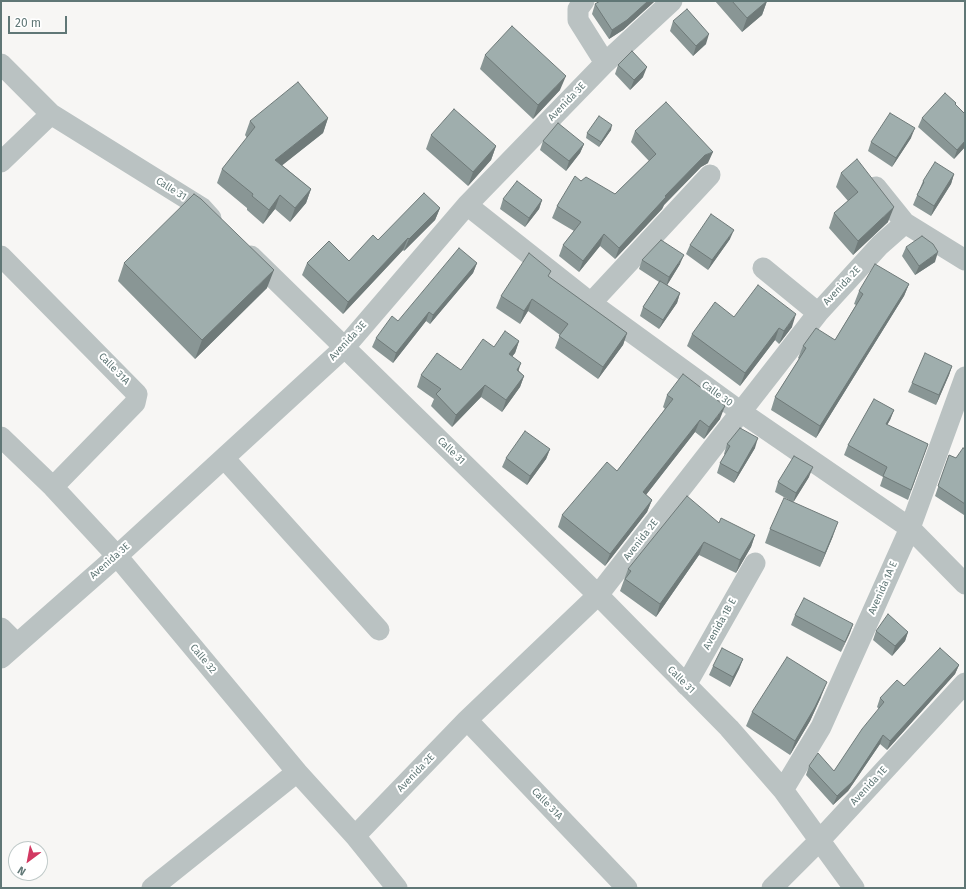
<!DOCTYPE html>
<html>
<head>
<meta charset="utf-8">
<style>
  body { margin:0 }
  #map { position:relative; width:966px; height:889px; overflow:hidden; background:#f7f6f4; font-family:"Fira Sans",sans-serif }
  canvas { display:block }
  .frame { position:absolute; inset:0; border:2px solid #607776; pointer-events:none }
  .north { position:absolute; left:8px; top:841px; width:40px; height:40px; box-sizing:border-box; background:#fff; border:1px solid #bfc9c8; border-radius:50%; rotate:212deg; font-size:11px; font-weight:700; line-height:16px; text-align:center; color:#607776 }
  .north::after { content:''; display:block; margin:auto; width:14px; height:18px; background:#d23962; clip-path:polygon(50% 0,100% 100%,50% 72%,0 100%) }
  .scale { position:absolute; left:8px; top:16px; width:59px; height:18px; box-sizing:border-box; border:2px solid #607776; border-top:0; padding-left:5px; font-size:12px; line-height:14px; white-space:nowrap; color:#607776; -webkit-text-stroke:3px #fff; paint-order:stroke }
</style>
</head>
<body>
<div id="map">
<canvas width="966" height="889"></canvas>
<div class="frame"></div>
<div class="north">N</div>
<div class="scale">20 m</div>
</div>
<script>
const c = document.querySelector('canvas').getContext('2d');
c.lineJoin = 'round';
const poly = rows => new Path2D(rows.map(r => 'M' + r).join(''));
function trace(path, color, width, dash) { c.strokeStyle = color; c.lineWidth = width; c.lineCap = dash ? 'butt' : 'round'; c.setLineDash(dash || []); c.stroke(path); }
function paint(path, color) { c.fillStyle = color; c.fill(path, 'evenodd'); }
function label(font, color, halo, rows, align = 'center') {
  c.font = font + ' "Fira Sans",sans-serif'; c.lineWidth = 4; c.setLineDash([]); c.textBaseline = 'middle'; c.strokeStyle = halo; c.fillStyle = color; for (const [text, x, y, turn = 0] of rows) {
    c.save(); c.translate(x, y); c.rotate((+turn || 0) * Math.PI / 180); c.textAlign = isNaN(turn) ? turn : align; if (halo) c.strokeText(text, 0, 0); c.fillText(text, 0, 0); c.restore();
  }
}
trace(poly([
  [584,1,578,9,578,20,605,63],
  [1,64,51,114,202,208,211,218],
  [1,162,51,114],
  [876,187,905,223,965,260],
  [467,205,591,303,741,412,910,528,965,584],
  [1,256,137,394,135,403,53,487],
  [251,256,598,595,729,728,783,790,854,888],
  [763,268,818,313],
  [591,303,710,175],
  [1,437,53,487,117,556,297,772,355,836,397,888],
  [224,458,379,630],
  [1,628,16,643],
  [1,658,117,556,345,347,467,205,605,63,672,1],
  [686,685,755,563],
  [467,720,627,888],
  [783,790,821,727,910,528,965,377],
  [355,836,467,720,598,595,818,313,880,245,905,223],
  [152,888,297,772],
  [772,888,819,841,965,683]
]), '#bac2c2', 21);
paint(poly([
  [600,1,655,1,623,30,609,39,592,14,595,4],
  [715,1,767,1,762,15,742,32],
  [673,21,706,44,693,56,670,31],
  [485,55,560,90,533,119,480,69],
  [618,65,643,77,630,90,615,74],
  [956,103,955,105,965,114,965,147,954,159,918,127,922,118],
  [328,118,323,133,282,165,311,189,306,203,290,222,275,209,263,224,247,210,247,208,217,183,222,169,247,138,245,135,250,121],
  [611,130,599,147,586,138,587,133],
  [635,131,708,163,701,167,664,205,662,209,615,259,600,246,579,272,559,256,563,245,574,231,552,218,557,206,581,181,615,194,649,161,631,142],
  [431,135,496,146,491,160,468,186,426,149],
  [911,138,892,167,868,151,871,142],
  [543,141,584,144,580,153,566,171,540,150],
  [841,173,888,222,853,255,829,228,834,213,848,201,836,187],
  [954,174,951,184,931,216,913,205,923,181],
  [503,199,542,200,539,209,525,227,500,209],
  [440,208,435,220,404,251,403,250,343,314,302,275,307,263,349,261,378,240],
  [730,239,708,270,686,254,690,245],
  [906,247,935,262,915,275,902,256],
  [642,260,680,264,667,285,680,293,677,303,659,329,640,316,643,307,659,282,639,269],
  [124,263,267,288,195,359,118,281],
  [477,263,473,273,430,324,426,321,393,363,372,347,376,338],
  [549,277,627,333,623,345,598,379,555,348,560,335,528,311,520,324,496,308,501,296],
  [909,284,904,296,816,438,771,410,775,397,799,359,798,358,803,346,835,340,856,305,854,304,859,291],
  [734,317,792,327,779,344,775,340,740,386,687,346,692,334],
  [519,341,515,353,512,356,519,371,524,376,520,387,502,412,481,397,452,427,431,406,434,399,417,387,421,375,461,370,494,347],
  [952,366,949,375,936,405,908,392,912,383],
  [667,395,720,419,704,439,695,432,646,495,652,500,647,512,605,566,558,527,562,515,617,471,665,409,663,407],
  [894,410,890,420,887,425,928,444,908,500,880,486,883,477,844,455,848,445],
  [727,444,755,448,734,483,717,473,720,463,725,455,724,454],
  [550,449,546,459,527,485,502,467,506,458],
  [965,449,965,514,964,515,935,496,949,455,956,458],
  [809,477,793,502,833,536,820,567,765,543,770,529,789,500,775,492,778,482],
  [719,523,755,535,751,547,736,573,699,555,656,617,620,591,628,569],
  [795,615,853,624,841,652,791,625],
  [876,631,908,632,905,641,892,656,873,640],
  [743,659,739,669,730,687,709,675,713,666],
  [959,665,955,674,887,750,880,744,848,791,833,805,806,775,809,766,834,771,879,709,877,707,880,698,904,686],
  [821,697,810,721,790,755,746,726,752,712]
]), '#899695');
paint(poly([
  [648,1,655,1,623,30,609,39,612,30],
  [767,1,762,15,742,32,747,18],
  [709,34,706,44,693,56,696,46],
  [647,67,643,77,630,90,634,80],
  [566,76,560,90,533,119,538,105],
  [328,118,323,133,270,175,275,160],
  [612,125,611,130,599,147,601,142],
  [915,128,911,138,892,167,896,158],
  [965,141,965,147,954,159,957,150],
  [584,144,580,153,566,171,569,161],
  [496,146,491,160,468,186,473,172],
  [713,152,708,163,701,167,664,205,662,209,615,259,619,248,665,196,705,155],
  [954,174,951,184,931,216,934,206],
  [311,189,306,203,290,222,295,208],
  [280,195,275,209,263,224,269,210],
  [542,200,539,209,525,227,529,218],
  [894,207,888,222,853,255,858,241],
  [440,208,435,220,404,251,409,239],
  [734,230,730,239,708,270,712,260],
  [604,234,600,246,579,272,583,261],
  [408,238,403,250,343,314,348,302],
  [938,252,935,262,915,275,919,266],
  [684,255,680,264,666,287,669,277],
  [477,263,473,273,430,324,433,315],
  [274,270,267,288,195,359,202,340],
  [909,284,904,296,816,438,820,426],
  [680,293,677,303,659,329,663,320],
  [532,299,528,311,520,324,524,311],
  [429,312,426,321,393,363,396,353],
  [796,314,792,327,779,344,784,331],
  [779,328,775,340,740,386,745,373],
  [627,333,623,345,598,379,603,367],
  [519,341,515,353,505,366,509,354],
  [521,363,517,375,517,370],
  [952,366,949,375,936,405,939,395],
  [524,376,520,387,502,412,506,400],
  [485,385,481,397,452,427,456,415],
  [725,406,720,419,704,439,709,427],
  [894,410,890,420,882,434,886,424],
  [700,420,695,432,638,505,643,492],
  [758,438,755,448,734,483,738,473],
  [550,449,546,459,527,485,530,476],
  [813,467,809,477,793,503,796,493],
  [652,500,647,512,605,566,610,554],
  [838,522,833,536,820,567,825,553],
  [755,535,751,547,736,573,740,560],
  [704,542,699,555,656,617,660,604],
  [853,624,850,633,841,652,845,642],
  [908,632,905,641,892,656,895,646],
  [743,659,739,669,730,687,733,677],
  [959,665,955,674,887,750,890,741],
  [827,682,821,697,810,721,790,755,795,741],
  [883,735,880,744,848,791,833,805,837,796]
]), '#6f7a79');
const building = poly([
  [600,1,648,1,627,20,612,30,595,4,600,1],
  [732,1,767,1,747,18,732,1],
  [687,9,709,34,696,46,673,21,687,9],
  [512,26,566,76,538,105,485,55,512,26],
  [632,51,647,67,634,80,618,65,632,51],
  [298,82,328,118,275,160,311,189,295,208,280,195,269,210,252,196,253,194,222,169,255,127,250,121,298,82],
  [945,93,956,103,955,104,965,114,965,141,957,150,922,118,945,93],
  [666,102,713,152,705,155,665,196,666,197,619,248,604,234,583,261,563,245,581,222,557,206,575,176,581,181,586,177,615,194,656,154,635,131,666,102],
  [454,109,496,146,473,172,431,135,454,109],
  [890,113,915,128,896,158,871,142,890,113],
  [599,116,612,125,601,142,587,133,599,116],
  [558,123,584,144,569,161,543,141,558,123],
  [857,159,894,207,858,241,834,213,858,192,841,173,857,159],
  [935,162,954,174,934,206,917,195,924,182,923,181,935,162],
  [517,181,542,200,529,218,503,199,517,181],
  [424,193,440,208,409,239,408,238,348,302,307,263,329,241,349,261,373,235,378,240,424,193],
  [194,194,201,199,274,270,202,340,124,263,194,194],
  [711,214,734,230,712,260,690,245,711,214],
  [922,236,933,244,938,252,919,266,906,247,922,236],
  [661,240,684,255,669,277,642,260,661,240],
  [459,248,477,263,433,315,429,312,396,353,376,338,392,316,398,321,459,248],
  [529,253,551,271,548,276,627,333,603,367,559,336,568,324,532,299,524,311,501,296,529,253],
  [875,264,909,284,820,426,775,397,806,348,803,346,816,328,835,340,863,294,859,291,875,264],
  [660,281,680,293,663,320,643,307,660,281],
  [758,285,796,314,784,331,779,328,745,373,692,334,715,302,734,317,758,285],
  [505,331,519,341,509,354,521,363,517,370,524,376,506,400,485,385,456,415,436,394,441,389,421,375,437,353,461,370,483,339,494,347,505,331],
  [925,353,952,366,939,395,912,383,925,353],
  [683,374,725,406,709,427,700,420,643,492,652,500,610,554,562,515,607,462,617,471,673,399,667,395,683,374],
  [874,399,894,410,886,424,928,444,911,490,883,476,887,467,848,445,874,399],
  [740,428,758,438,738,473,720,463,730,446,727,444,740,428],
  [525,431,550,449,530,476,506,458,525,431],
  [963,448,965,449,965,504,938,486,949,455,956,458,963,448],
  [794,456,813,467,796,493,778,482,794,456],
  [687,496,719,523,721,518,755,535,740,560,704,542,660,604,625,579,631,571,628,569,687,496],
  [784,498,838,522,825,553,770,529,784,498],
  [804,598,853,624,845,642,795,615,804,598],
  [888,614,908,632,895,646,876,631,888,614],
  [722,648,743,659,733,677,713,666,722,648],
  [940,648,959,665,890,741,883,735,852,782,837,796,809,766,818,753,834,771,862,729,884,702,880,698,897,680,904,686,940,648],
  [787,657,827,682,815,707,795,741,752,712,787,657]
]);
paint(building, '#9faead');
trace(building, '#6f7a79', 1);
label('10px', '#607776', '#fff', [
  ["Avenida 3E",567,102,-46],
  ["Calle 31",171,189,32],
  ["Avenida 2E",842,286,-47],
  ["Avenida 3E",348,341,-47],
  ["Calle 31A",114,369,46],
  ["Calle 30",717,394,36],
  ["Calle 31",451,451,44],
  ["Avenida 2E",641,540,-52],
  ["Avenida 3E",110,561,-41],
  ["Avenida 1A E",883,588,-66],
  ["Avenida 1B E",720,624,-61],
  ["Calle 32",203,659,50],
  ["Calle 31",681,680,45],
  ["Avenida 2E",416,773,-46],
  ["Avenida 1E",869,786,-47],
  ["Calle 31A",547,804,46]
]);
</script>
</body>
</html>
